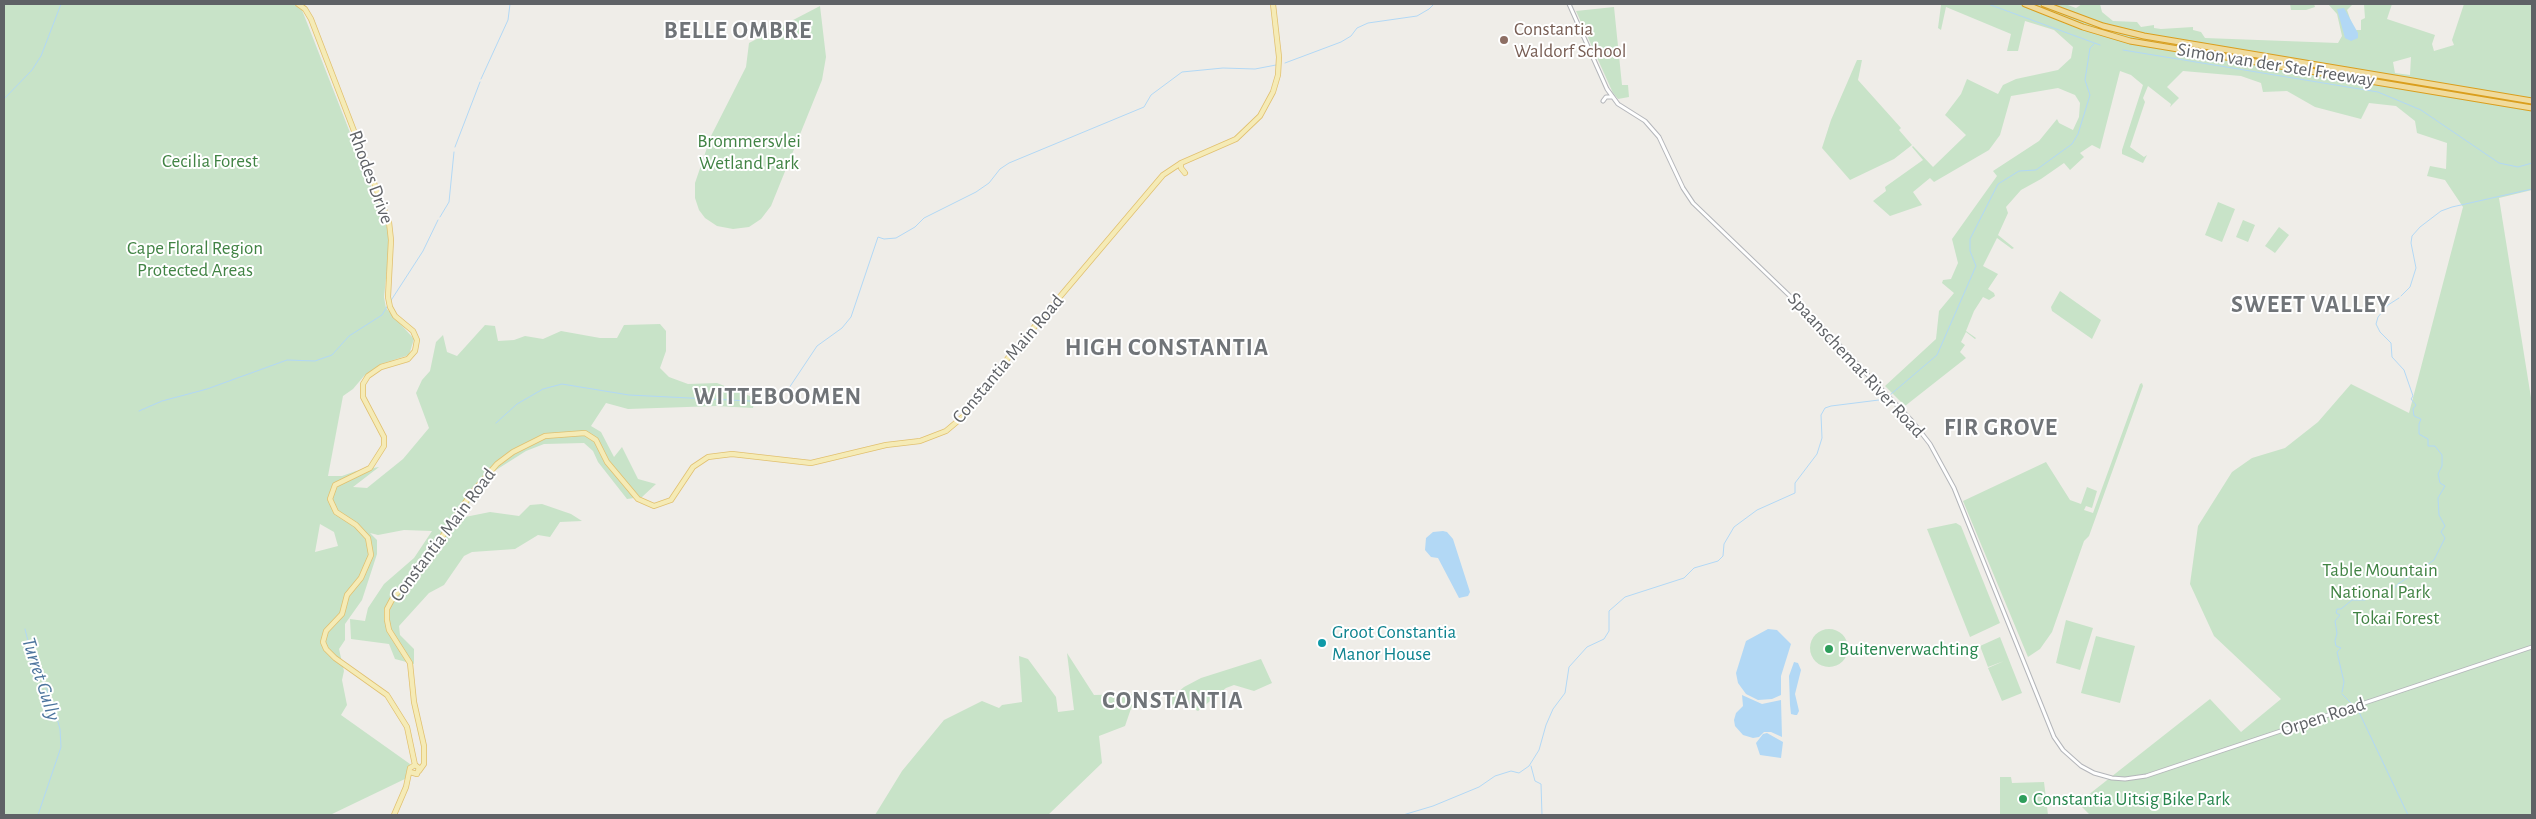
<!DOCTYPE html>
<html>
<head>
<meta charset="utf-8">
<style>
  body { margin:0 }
  #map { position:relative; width:2536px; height:819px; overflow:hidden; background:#efede8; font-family:"Alegreya Sans",sans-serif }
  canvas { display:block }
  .frame { position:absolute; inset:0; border:5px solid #5f6266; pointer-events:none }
</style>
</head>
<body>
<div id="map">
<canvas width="2536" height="819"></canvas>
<div class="frame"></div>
</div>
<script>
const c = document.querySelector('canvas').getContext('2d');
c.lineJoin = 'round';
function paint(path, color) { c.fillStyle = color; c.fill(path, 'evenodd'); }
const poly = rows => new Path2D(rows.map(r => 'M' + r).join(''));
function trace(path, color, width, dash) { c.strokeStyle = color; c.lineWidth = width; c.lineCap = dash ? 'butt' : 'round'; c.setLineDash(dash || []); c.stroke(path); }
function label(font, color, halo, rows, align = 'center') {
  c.font = font + ' "Alegreya Sans",sans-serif'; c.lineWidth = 4; c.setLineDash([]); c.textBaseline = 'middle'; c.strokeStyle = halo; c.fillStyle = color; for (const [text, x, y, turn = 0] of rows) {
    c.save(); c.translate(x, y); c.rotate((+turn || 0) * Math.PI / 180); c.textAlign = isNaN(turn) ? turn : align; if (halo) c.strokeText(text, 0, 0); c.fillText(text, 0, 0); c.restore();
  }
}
paint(poly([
  [4,4,293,4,302,10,389,232,390,241,384,297,386,308,414,339,409,355,381,364,364,376,353,389,343,396,328,476,342,476,356,471,379,467,353,487,367,488,403,459,429,428,416,393,422,380,430,371,436,342,443,335,447,352,457,356,485,325,495,326,498,341,514,340,525,336,543,339,561,331,600,338,617,338,624,325,660,324,666,331,666,351,660,368,669,377,688,384,717,383,755,398,753,408,716,406,628,409,606,403,591,426,601,432,614,457,622,447,638,479,656,484,642,497,627,499,598,462,593,451,584,443,544,444,526,451,496,470,475,493,465,512,465,517,490,512,519,516,530,505,542,504,571,514,582,521,560,522,550,537,538,535,515,549,472,552,464,556,444,585,429,593,399,626,400,635,414,649,414,664,395,659,389,644,351,639,350,619,365,621,368,608,384,584,414,558,432,531,404,530,378,535,370,533,377,540,377,554,362,600,345,624,345,640,339,649,344,671,342,680,347,705,341,715,410,764,407,778,330,815,4,815],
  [320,524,334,532,338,546,315,552],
  [1924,4,2065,4,2076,8,2082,4,2100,4,2102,12,2113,21,2137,22,2141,27,2154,25,2154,28,2161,29,2193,27,2193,30,2201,32,2205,38,2338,43,2342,36,2337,14,2328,4,2353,4,2347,10,2354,30,2361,30,2361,20,2365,18,2364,4,2392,4,2387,19,2435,35,2432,44,2434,51,2454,45,2452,40,2464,4,2532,4,2532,190,2499,198,2532,404,2532,815,2090,815,2078,803,2210,699,2241,732,2281,699,2214,636,2190,584,2198,526,2232,472,2252,458,2285,448,2318,422,2351,384,2409,413,2463,207,2445,180,2427,176,2430,166,2446,169,2447,143,2417,133,2415,121,2396,106,2369,103,2361,119,2315,107,2287,91,2263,92,2261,83,2241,76,2183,71,2167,87,2179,98,2170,107,2171,104,2148,86,2143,98,2145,102,2130,147,2144,157,2147,155,2143,163,2122,154,2122,150,2143,85,2131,75,2120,71,2100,149,2092,145,2080,153,2084,157,2070,170,2064,163,2041,179,2021,190,2006,207,2008,213,1998,235,2014,248,2012,249,1997,238,1983,266,1998,274,1988,289,1994,293,1995,296,1989,300,1983,297,1974,311,1966,331,1976,338,1975,339,1966,332,1961,342,1965,345,1960,352,1966,358,1905,406,1885,386,1936,339,1939,311,1954,293,1942,283,1943,280,1951,279,1958,263,1952,239,1997,176,1993,171,2039,141,2057,119,2059,123,2073,130,2079,117,2080,103,2075,95,2058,88,2011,96,2000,135,1989,150,1934,182,1930,178,1913,192,1922,205,1890,216,1873,201,1886,191,1885,187,1923,160,1912,147,1913,146,1933,167,1966,135,1945,115,1961,94,1967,79,1998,94,2003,85,2016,79,2058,70,2071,58,2073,47,2054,30,2025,21,2018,51,2007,51,2011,34,1946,7,1941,30,1938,28,1941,5],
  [2411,57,2410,75,2395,73,2393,62],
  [2290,4,2314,4,2315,7,2306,10,2291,10],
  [820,6,826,57,822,80,771,206,761,219,749,227,733,229,717,226,705,218,699,210,695,198,695,183,711,136,746,67,749,43],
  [1614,7,1622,85,1628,85,1629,97,1618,99,1613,93,1576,11],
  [1857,60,1862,60,1858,80,1901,128,1899,130,1912,145,1894,159,1850,180,1822,148,1831,120],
  [2218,202,2235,209,2222,242,2205,235],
  [2243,220,2255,225,2248,242,2236,237],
  [2279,227,2289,235,2275,253,2265,246],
  [2060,291,2101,320,2092,339,2052,311,2051,307],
  [2142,383,2143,386,2089,536,2084,541,2052,632,2040,649,2028,657,1963,501,2046,462,2070,500,2081,504,2087,487,2097,491,2092,508,2086,506,2084,510,2093,513,2140,384],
  [1956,523,1961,526,2000,623,1970,637,1927,529],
  [2066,620,2093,628,2080,670,2056,663],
  '1810 648a19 19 0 1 1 38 0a19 19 0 1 1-38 0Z',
  [2096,636,2135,646,2120,703,2081,693],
  [2000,637,2022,693,2002,701,1988,668,2004,661,1988,667,1980,646],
  [1067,653,1094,695,1136,694,1125,726,1099,736,1102,763,1048,815,875,815,902,771,944,720,982,701,999,708,1002,705,1022,702,1019,656,1028,659,1056,697,1058,712,1074,710],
  [1261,659,1272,683,1254,691,1234,685,1226,688,1198,711,1185,705,1174,708,1170,699,1184,687,1201,678],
  [2000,777,2011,777,2012,783,2044,782,2048,815,2000,815]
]), '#c8e3c8');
paint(poly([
  [2344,8,2358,33,2358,38,2351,41,2345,38,2337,9],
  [1443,531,1447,532,1453,539,1470,592,1468,596,1459,598,1438,558,1431,557,1425,550,1426,538,1433,532],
  [1768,629,1777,630,1791,644,1781,676,1781,695,1772,699,1758,700,1746,694,1738,683,1736,673,1746,641],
  [1794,662,1798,663,1801,670,1795,694,1799,711,1797,715,1795,715,1791,714,1790,705,1789,676],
  [1742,695,1762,704,1781,700,1782,737,1771,732,1764,732,1759,737,1753,738,1743,735,1735,726,1734,720,1736,713,1743,706],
  [1767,733,1783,742,1781,758,1760,755,1756,743,1763,734]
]), '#b2d8f5');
trace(poly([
  [1988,4,2100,45],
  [2123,50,2378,92,2421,110,2499,163,2518,167,2532,163],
  [1285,63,1341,42,1351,36,1357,28,1368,23,1417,16,1429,9,1434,4],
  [481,79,508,20,510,4],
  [4,99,32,70,41,56,61,4],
  [455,147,480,82],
  [440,217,449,202,454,152],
  [2401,296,2410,287,2416,268,2411,243,2412,236,2420,227,2441,211,2452,207,2532,189],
  [390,302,423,251,438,220],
  [1890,395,1937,355,1976,266,1970,251,1970,239,1998,184,2019,171,2036,170,2072,144,2078,134,2090,95,2085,80,2090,48,2094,44],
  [139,411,162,401,207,389,287,360,315,361,332,355,349,336,382,315,388,305],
  [496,423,517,404,543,389,562,384,629,395,750,401,772,405,789,388,817,346,842,328,851,317,878,237,884,239,896,238,915,227,924,218,976,192,989,183,1000,169,1009,163,1144,107,1151,95,1182,72,1223,68,1255,69,1276,65],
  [25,629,32,657,52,701,60,729,61,747,38,815],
  [2342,692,2344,682,2337,652,2341,648,2336,646,2335,641,2337,633,2335,621,2340,615,2336,613,2337,609,2341,609,2352,600,2365,600,2372,595,2377,598,2382,593,2389,594,2398,584,2434,560,2445,538,2441,532,2445,526,2439,515,2438,498,2445,486,2440,483,2438,474,2442,466,2442,455,2435,446,2428,446,2428,439,2419,434,2419,424,2421,419,2414,416,2413,409,2416,405,2411,399,2413,396,2404,370,2392,357,2391,343,2380,332,2376,324,2378,317,2388,305,2399,298],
  [2342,694,2352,704],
  [2358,710,2408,815],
  [1531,766,1535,781,1541,784,1542,815],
  [1403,815,1433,806,1479,787,1495,776,1511,771,1519,773,1529,766,1539,750,1546,725,1553,709,1565,693,1569,667,1587,647,1604,639,1609,631,1609,611,1625,597,1684,578,1694,568,1718,561,1723,556,1724,544,1734,527,1757,510,1795,493,1795,483,1817,454,1822,438,1821,415,1825,408,1831,406,1887,399]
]), '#b2d8f5', 1);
const secondary = poly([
  [1569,4,1607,89,1618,104,1645,121,1659,137,1683,188,1693,203,1819,324,1912,421,1930,444,1954,488,2054,737,2063,750,2081,766,2094,773,2112,778,2125,779,2146,776,2532,647],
  [1603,101,1606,97,1612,97]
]);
const primary = poly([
  [298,4,305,9,311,19,389,222,391,240,388,297,390,307,395,316,413,331,417,340,415,351,408,359,381,367,368,376,363,384,363,397,384,437,384,446,370,468,335,485,330,499,336,512,356,525,368,538,371,555,361,578,347,595,342,614,326,631,323,642,326,649,335,658,387,695,407,727,415,765],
  [1181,163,1181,168,1185,173],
  [419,771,424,764,424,746,414,702,410,663,389,630,387,620,387,609,394,596,419,571,471,494,497,464,513,452,545,436,585,433,596,440,607,462,638,499,654,506,671,500,693,467,708,457,732,454,811,463,886,445,920,441,946,431,965,415,1008,358,1163,175,1181,163,1236,139,1260,116,1273,92,1278,75,1279,57,1273,4],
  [394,815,406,787,410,768,415,765,419,768,417,774,410,772]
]);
const highway = poly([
  [2025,4,2083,27,2130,41,2532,108],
  [2044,4,2103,26,2144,36,2532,101]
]);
trace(secondary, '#b4b6ba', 5);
trace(primary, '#e1c06f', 6);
trace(highway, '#da9e1d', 7);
trace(secondary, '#fff', 3);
trace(primary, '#f5ebb6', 4.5);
trace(highway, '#f0db9d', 5);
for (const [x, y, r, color] of [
  [1504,40,5,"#8d6e63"],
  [1322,643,5,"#0f9aa8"],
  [1829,649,5,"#2e9e5b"],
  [2023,799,5,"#2e9e5b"]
]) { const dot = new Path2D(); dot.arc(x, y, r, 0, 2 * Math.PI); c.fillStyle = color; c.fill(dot); trace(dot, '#fff', 2); }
label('19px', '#785e54', '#fff', [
  ["Constantia",1514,29],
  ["Waldorf School",1514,51]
], 'left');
label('19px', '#5f6266', '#fff', [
  ["Simon van der Stel Freeway",2276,65,9],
  ["Rhodes Drive",371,177,70],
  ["Constantia Main Road",1008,359,-50],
  ["Spaanschemat River Road",1856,365,47],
  ["Constantia Main Road",443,535,-53],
  ["Orpen Road",2323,717,-18]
]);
label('19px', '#418344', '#fff', [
  ["Brommersvlei",749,141],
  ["Wetland Park",749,163],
  ["Cecilia Forest",210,161],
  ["Cape Floral Region",195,248],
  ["Protected Areas",195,270],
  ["Table Mountain",2380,570],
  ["National Park",2380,592],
  ["Tokai Forest",2396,618]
]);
label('19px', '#0d838f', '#fff', [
  ["Groot Constantia",1332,632],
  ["Manor House",1332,654]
], 'left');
label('19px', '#27864d', '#fff', [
  ["Buitenverwachting",1839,649],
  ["Constantia Uitsig Bike Park",2033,799]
], 'left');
label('italic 20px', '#4c749d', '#fff', [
  ["Turret Gully",41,679,72]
]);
c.letterSpacing = '1px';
label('bold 24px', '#707478', '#fff', [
  ["BELLE OMBRE",738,31],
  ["SWEET VALLEY",2311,305],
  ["HIGH CONSTANTIA",1167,348],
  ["WITTEBOOMEN",778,397],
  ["FIR GROVE",2001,428],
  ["CONSTANTIA",1173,701]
]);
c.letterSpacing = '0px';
</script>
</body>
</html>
